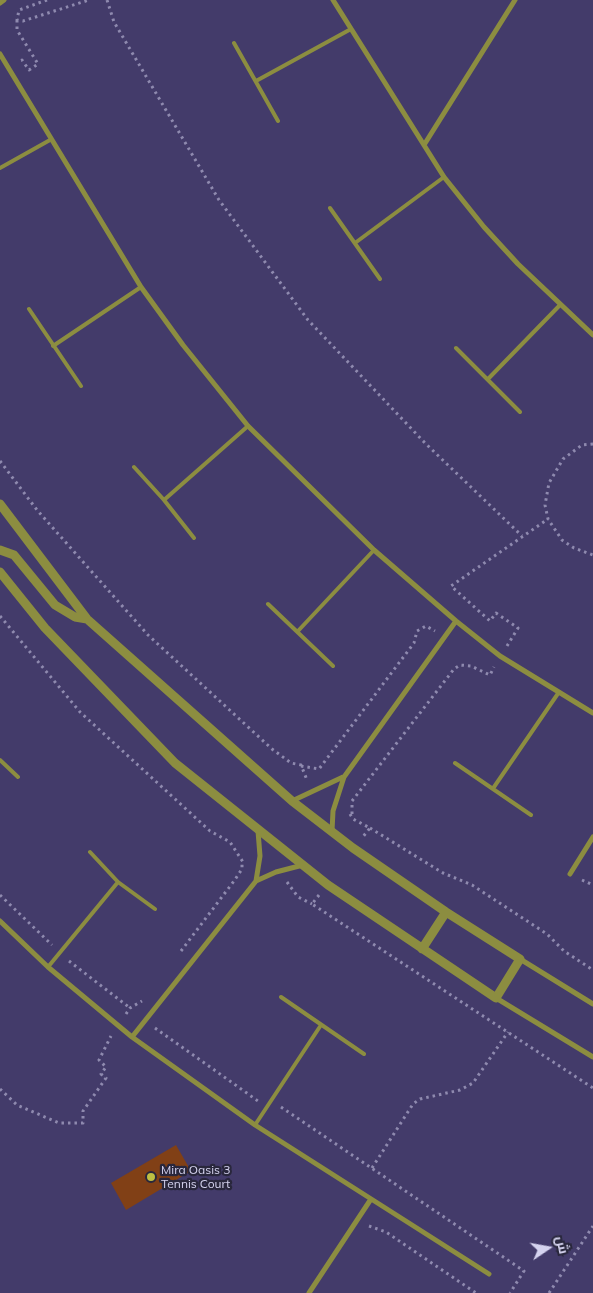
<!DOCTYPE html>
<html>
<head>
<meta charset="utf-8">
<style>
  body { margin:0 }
  #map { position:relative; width:593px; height:1293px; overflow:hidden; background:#433b6a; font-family:Mulish,Cairo,sans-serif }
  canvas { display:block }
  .north { position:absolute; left:523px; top:1223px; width:50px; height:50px; -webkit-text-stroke:4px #29273c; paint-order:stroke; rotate:78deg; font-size:14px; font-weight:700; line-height:20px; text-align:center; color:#d5d3ef }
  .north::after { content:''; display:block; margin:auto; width:18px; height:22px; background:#d5d3ef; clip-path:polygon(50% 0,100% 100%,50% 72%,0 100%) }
</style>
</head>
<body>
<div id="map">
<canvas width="593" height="1293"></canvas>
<div class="north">ش</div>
</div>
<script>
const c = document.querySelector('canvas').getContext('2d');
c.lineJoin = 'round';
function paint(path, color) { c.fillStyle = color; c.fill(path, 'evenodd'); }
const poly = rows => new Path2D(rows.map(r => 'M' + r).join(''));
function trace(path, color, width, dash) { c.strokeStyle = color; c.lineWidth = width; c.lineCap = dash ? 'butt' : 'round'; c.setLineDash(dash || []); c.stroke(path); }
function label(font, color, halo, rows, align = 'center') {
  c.font = font + ' Mulish,sans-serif'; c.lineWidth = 4.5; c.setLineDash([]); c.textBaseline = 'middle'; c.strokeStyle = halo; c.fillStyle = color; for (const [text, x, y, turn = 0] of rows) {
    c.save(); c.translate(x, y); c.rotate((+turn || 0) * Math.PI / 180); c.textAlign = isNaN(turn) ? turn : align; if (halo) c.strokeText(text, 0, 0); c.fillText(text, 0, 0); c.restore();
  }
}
paint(poly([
  [176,1145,191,1171,126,1210,111,1183]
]), '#814016');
trace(poly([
  [47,0,19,10,17,20,23,21,89,0],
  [107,0,114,22,219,200,308,320,425,443,522,536],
  [17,20,17,30,38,64,29,70,22,60,18,62],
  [593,444,582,445,563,459,549,483,545,505,548,519,562,540,574,548,593,555],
  [0,461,37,510,148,635,272,749,291,763,301,765,307,780],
  [0,616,80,712,210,831,230,842,243,862],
  [507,646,518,628,496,613,490,621,451,586,548,519],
  [301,766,319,769,414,643,417,631,426,626,435,631],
  [350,814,353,819,370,828,362,838],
  [352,814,352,801,454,669,460,665,471,666,490,675,494,667],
  [370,828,443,873,472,885,547,934,564,951,593,970],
  [582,880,593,885],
  [287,882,298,897,312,904],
  [0,895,52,945],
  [319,895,312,904,593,1088],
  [181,951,234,881,242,869,242,862],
  [69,961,130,1008],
  [126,1014,130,1008,142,1001],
  [155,1028,258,1101],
  [0,1089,17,1105,59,1123,83,1123,83,1111,106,1078,101,1074,106,1067,99,1060,111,1036],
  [281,1107,524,1271,510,1293],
  [372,1168,413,1104,420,1099,460,1090,473,1083,508,1032],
  [369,1226,386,1232,476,1293],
  [549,1293,593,1226]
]), '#8f8aaf', 3, [2.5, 4]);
trace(poly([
  [234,43,278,121],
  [256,81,351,29],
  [0,168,50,140],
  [330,208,380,279],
  [355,243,444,177],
  [29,309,81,386],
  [53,346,141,287],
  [456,348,520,412],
  [489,378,560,305],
  [134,467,164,500,194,538],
  [164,500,248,426],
  [268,604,333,666],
  [298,631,374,550],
  [0,760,18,777],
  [455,763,531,815],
  [494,787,559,692],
  [90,852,118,882,155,909],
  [48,967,118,882],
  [281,997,364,1054],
  [255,1125,321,1025]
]), '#8c8d40', 4);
trace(poly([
  [333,0,444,177,484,227,518,264,593,335],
  [0,3,4,0],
  [0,54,141,287,183,345,248,426,374,550,456,621,500,656,593,713],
  [424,145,515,0],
  [292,801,343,777],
  [332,831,333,811,344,777,456,621],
  [570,874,593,837],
  [256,881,260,856,258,831],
  [0,921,48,967,132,1037,255,1125,489,1274],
  [520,959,593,1004],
  [496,998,593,1057],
  [132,1037,256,881,276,872,303,865],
  [309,1293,371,1199]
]), '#8c8d40', 5);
trace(poly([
  [0,504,87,619,292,801,353,848,446,912,520,959,496,998,328,885,175,763,45,628,0,572],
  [0,550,14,555,55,605,75,617,87,619],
  [422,949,446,912]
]), '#8c8d40', 9);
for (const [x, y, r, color] of [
  [151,1177,5,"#bebf42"]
]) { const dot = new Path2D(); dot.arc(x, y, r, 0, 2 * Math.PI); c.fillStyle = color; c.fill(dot); trace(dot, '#29273c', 2); }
label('12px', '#d5d3ef', '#29273c', [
  ["Mira Oasis 3",161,1170],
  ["Tennis Court",161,1184]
], 'left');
</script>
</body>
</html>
